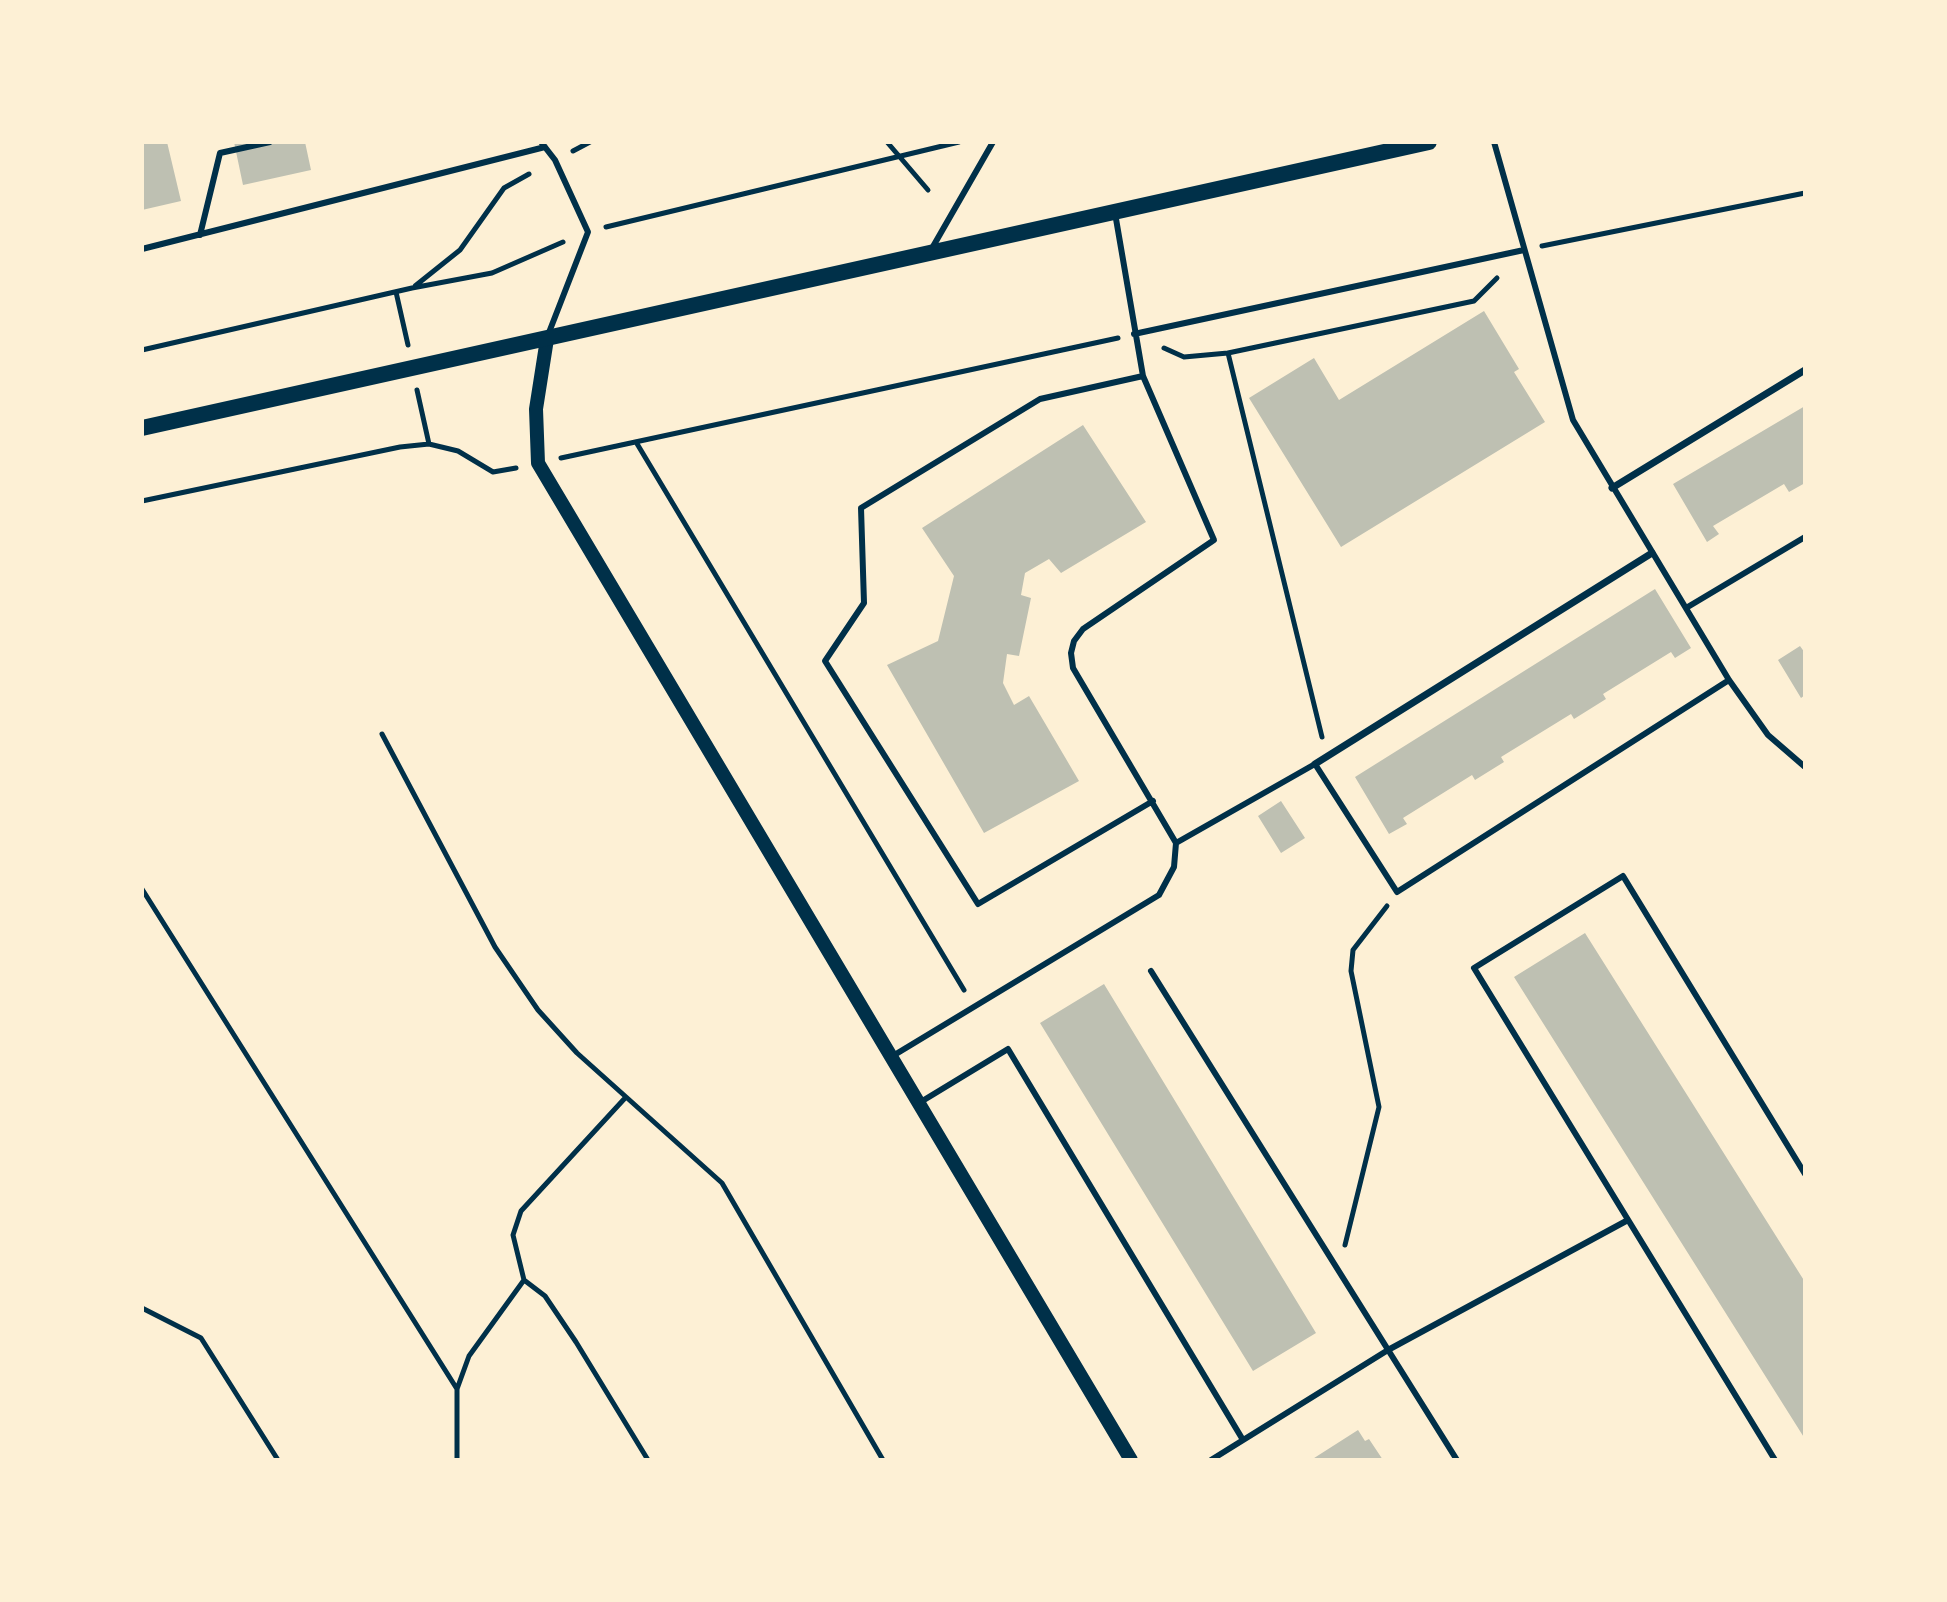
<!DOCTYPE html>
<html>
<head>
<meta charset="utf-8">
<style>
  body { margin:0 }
  #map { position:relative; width:1947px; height:1602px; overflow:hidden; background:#fdf0d5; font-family:Montserrat,sans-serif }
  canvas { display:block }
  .frame { position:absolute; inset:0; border:144px solid #fdf0d5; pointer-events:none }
</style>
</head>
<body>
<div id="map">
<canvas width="1947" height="1602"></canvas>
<div class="frame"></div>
</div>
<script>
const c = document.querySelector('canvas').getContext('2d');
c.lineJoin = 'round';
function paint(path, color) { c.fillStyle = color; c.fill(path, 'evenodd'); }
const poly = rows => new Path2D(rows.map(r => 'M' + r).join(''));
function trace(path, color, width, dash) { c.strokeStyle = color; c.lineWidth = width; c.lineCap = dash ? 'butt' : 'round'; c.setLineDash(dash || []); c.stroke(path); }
paint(poly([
  [142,142,167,142,181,201,142,210],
  [234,142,305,142,311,170,243,185],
  [1484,311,1519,369,1514,372,1545,422,1341,547,1249,398,1314,358,1339,400],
  [1805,406,1805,483,1789,492,1784,484,1713,526,1719,534,1707,542,1673,484],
  [1083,425,1146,522,1061,573,1049,559,1025,573,1021,595,1031,598,1019,656,1007,654,1003,683,1014,705,1029,696,1079,781,984,833,887,665,938,641,954,576,922,528],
  [1655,589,1691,648,1675,658,1671,652,1603,694,1606,699,1574,719,1571,714,1501,757,1504,762,1475,780,1472,775,1403,818,1407,824,1389,834,1355,777],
  [1800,646,1805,653,1805,695,1801,698,1778,660],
  [1281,801,1305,838,1281,853,1258,816],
  [1585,933,1805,1282,1805,1439,1514,977],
  [1104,984,1316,1333,1253,1371,1040,1023],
  [1358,1430,1365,1441,1369,1439,1383,1460,1311,1460]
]), '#bec0b2');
trace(poly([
  [887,142,928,190],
  [573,151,590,142],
  [606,227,959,142],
  [1542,246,1805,193],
  [415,286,460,250,504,188,529,174],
  [396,292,408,345],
  [1164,348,1184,357,1228,353,1474,301,1497,278],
  [142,350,412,288,492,273,563,242],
  [1228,353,1322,737],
  [417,390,429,444],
  [636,442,964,990],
  [561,458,1118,338],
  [142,501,400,447,429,444,458,451,493,472,516,468],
  [382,734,495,947,538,1010,577,1053,722,1183,883,1460],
  [142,889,457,1389],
  [1345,1245,1379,1107,1351,971,1353,950,1387,906],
  [524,1280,545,1296,576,1342,648,1460],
  [142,1308,201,1338,278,1460],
  [457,1460,457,1389,469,1356,524,1280,513,1235,521,1211,626,1097]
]), '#003049', 5);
trace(poly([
  [541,142,555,160,588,232,548,335],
  [1494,142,1573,420,1729,680,1768,735,1805,767],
  [1115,213,1143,376,1214,540,1083,629,1074,641,1071,653,1073,668,1176,843],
  [200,235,220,153,270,142],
  [142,249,545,147],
  [931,250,993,142],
  [1134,334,1524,250],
  [1143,376,1040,399,861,508,864,603,825,661,978,904,1153,801],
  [1686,608,1805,537],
  [1151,971,1457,1460],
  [891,1057,1159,895,1174,867,1176,843,1315,764,1397,892,1729,680],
  [919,1103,1008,1049,1243,1440],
  [1211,1460,1388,1350,1628,1220],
  [1775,1460,1474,968,1623,876,1805,1174]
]), '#003049', 6);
trace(poly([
  [1612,488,1805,370],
  [1315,764,1652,553]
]), '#003049', 7);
trace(poly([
  [547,339,536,409,538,463,1131,1460]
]), '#003049', 14);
trace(poly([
  [142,428,1429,142]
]), '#003049', 16);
</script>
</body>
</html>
